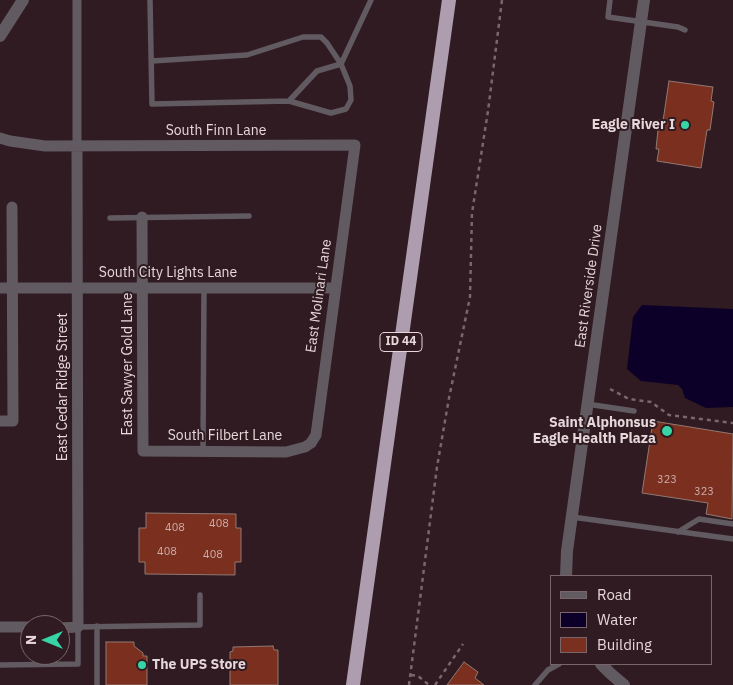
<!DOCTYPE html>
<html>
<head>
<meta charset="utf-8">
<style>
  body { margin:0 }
  #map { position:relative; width:733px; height:685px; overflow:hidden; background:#2f1b21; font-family:"IBM Plex Sans",sans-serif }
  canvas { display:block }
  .legend { position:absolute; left:550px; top:575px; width:162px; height:90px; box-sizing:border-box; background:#2f1b21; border:1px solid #78666b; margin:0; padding:6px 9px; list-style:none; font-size:15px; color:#e6d7db }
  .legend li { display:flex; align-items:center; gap:10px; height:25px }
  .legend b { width:25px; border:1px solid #78666b }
  .north { position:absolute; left:20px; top:615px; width:50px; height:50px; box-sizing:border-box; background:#2f1b21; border:1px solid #78666b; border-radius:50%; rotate:270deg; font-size:14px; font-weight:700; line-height:20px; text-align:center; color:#e6d7db }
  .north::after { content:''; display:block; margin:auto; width:18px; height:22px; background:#39d4a5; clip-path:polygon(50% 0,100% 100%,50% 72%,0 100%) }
</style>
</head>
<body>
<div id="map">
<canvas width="733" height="685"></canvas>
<ul class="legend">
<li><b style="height:6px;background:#625a61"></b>Road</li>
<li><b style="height:14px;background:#0d0028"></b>Water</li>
<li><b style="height:14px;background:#7b301f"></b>Building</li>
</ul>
<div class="north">N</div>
</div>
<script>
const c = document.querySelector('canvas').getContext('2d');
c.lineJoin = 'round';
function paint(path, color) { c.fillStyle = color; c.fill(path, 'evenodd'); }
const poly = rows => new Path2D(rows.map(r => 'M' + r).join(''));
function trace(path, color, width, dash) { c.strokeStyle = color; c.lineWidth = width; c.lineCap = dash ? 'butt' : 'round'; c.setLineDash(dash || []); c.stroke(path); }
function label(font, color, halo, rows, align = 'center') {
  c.font = font + ' "IBM Plex Sans",sans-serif'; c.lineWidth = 4; c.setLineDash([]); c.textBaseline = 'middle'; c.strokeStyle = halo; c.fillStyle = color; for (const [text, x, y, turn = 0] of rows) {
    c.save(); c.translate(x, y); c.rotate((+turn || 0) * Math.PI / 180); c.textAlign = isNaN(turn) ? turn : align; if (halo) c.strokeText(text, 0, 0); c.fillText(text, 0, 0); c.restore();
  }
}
paint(poly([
  [642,305,733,309,733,407,706,408,685,398,682,389,678,385,641,381,627,369,633,317]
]), '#0d0028');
const building = poly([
  [669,81,713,87,711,101,714,102,710,130,707,130,701,168,657,161,659,149,656,149,659,120,663,121,669,81],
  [653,421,733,434,732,519,706,514,708,503,642,493,653,421],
  [146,513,236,514,236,528,241,528,241,562,235,562,235,575,145,574,145,562,139,562,139,528,146,528,146,513],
  [106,642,134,642,134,646,143,653,143,656,147,656,147,685,106,685,106,642],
  [273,646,274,650,278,650,278,685,230,685,230,652,233,651,233,647,273,646],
  [464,662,478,672,475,678,484,685,447,685,464,662]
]);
paint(building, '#7b301f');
trace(building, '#927972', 1);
trace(poly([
  [610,389,629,399,651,402,669,415,733,423],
  [411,675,418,676,429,685],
  [409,685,437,467,449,398,470,297,472,213,488,111,502,0],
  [435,685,463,644]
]), '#79676c', 2.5, [4, 4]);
trace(poly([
  [150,0,152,104,289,101,331,113,346,109,351,100,350,86,341,64,327,43,321,37,303,37,247,55,152,61],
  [610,0,608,17,678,27,685,30],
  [289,101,317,71,341,64,371,0],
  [110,218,249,216],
  [587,404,634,411],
  [203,450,204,288],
  [572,517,733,539],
  [678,532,699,519,733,524],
  [0,665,78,664,78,627,200,625,200,595],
  [97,685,97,626],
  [535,685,548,670,559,664]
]), '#625a61', 5.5);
trace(poly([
  [77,0,77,147]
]), '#625a61', 9);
trace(poly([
  [0,138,10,141,45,146,355,145,316,435,311,443,305,447,286,452,143,451,142,217],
  [0,288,335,288],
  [0,421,13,421,12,207],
  [0,627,30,627],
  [60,628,78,627,77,147]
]), '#625a61', 11);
trace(poly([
  [0,36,23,0],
  [566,576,567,551,644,0],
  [601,664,610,673,624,685]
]), '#625a61', 12);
trace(poly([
  [353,685,449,0]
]), '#ae9dae', 14);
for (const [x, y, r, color] of [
  [685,125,5,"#39d4a5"],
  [667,431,6,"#39d4a5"],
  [142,665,5,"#39d4a5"]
]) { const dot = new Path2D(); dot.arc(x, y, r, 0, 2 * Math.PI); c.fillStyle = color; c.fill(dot); trace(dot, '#2f1b21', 2); }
label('11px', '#cbadac', null, [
  ["323",667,480],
  ["323",704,492],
  ["408",219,524],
  ["408",175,528],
  ["408",167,552],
  ["408",213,555]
]);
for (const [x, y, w] of [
  [401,342,42]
]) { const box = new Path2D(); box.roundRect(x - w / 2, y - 9.5, w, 19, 4); c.fillStyle = '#2f1b21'; c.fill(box); trace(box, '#e6d7db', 1); }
label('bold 12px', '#e6d7db', null, [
  ["ID 44",401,342]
]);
label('bold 14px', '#e6d7db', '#2f1b21', [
  ["Eagle River I",675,125],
  ["Saint Alphonsus",656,423],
  ["Eagle Health Plaza",656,439],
  ["The UPS Store",152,665,"left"]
], 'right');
label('14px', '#e6d7db', '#2f1b21', [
  ["South Finn Lane",216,131],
  ["South City Lights Lane",168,273],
  ["East Riverside Drive",589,286,-82],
  ["East Molinari Lane",319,296,-82],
  ["East Sawyer Gold Lane",128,364,-90],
  ["East Cedar Ridge Street",63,387,-90],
  ["South Filbert Lane",225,436]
]);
</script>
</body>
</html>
